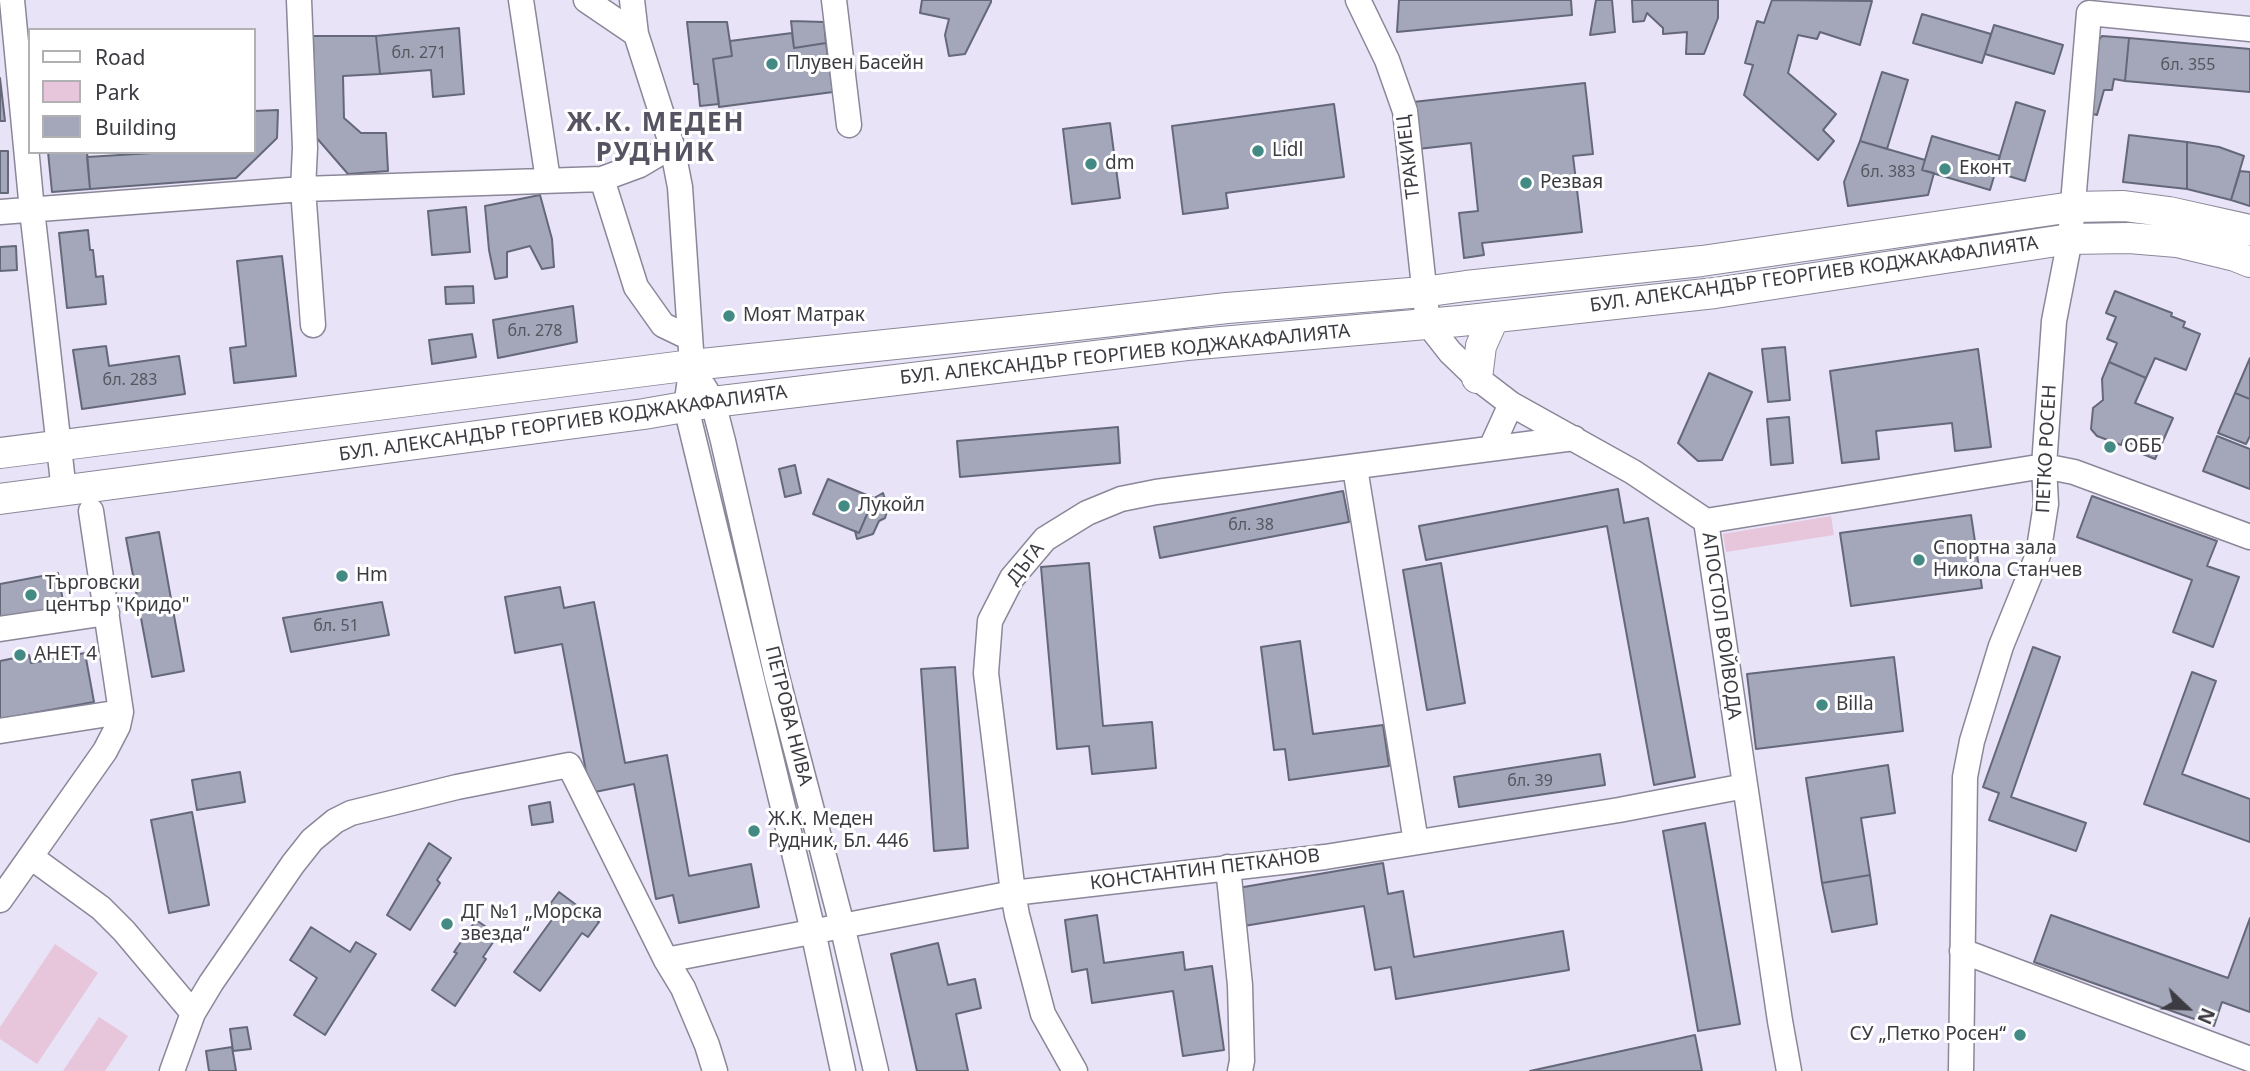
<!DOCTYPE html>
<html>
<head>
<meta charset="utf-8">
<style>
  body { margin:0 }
  #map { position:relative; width:2250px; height:1071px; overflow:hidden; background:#e8e3f7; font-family:"Noto Sans",sans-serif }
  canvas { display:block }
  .legend { position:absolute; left:28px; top:28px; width:228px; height:126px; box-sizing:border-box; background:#fff; border:2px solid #b1b1b3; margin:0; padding:9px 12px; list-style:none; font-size:21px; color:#3d3b42 }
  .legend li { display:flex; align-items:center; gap:14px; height:35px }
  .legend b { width:35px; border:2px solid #b1b1b3 }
  .north { position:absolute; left:2152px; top:973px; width:70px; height:70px; -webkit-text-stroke:5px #fff; paint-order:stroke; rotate:113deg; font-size:19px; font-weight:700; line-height:28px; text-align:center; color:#3d3b42 }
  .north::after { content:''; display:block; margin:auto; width:24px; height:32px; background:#3d3b42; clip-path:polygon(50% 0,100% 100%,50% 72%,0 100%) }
</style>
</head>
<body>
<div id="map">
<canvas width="2250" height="1071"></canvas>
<ul class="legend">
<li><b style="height:9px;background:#fff"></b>Road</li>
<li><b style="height:19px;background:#e7c6dc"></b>Park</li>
<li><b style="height:19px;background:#a3a7b9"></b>Building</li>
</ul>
<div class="north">N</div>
</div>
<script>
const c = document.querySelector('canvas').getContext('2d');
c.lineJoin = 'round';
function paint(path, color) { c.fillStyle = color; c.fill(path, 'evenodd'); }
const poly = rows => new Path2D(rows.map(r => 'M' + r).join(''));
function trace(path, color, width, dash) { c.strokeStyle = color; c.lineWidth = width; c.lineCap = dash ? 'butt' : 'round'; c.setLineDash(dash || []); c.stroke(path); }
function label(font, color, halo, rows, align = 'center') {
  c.font = font + ' "Noto Sans",sans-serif'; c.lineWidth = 6; c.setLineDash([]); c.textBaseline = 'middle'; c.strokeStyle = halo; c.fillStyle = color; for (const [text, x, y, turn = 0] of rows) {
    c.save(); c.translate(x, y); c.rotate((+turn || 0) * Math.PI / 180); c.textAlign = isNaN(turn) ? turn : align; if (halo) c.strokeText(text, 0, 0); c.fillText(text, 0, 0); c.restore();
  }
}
paint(poly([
  [1831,516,1834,535,1726,552,1723,534],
  [55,944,98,973,37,1064,0,1039,0,1027],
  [99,1017,128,1036,105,1071,63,1071]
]), '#e7c6dc');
const building = poly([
  [922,0,991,0,991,2,965,54,949,56,945,35,949,19,920,13,922,0],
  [1399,0,1571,0,1572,15,1397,32,1399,0],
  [1596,0,1612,0,1615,32,1590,35,1596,0],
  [1632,0,1718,0,1718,18,1704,54,1686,54,1687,32,1663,34,1663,28,1647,13,1644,21,1633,22,1632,0],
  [1772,0,1872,1,1860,45,1820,32,1817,39,1798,35,1788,73,1836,114,1823,130,1834,141,1818,160,1744,95,1753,65,1745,63,1757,21,1764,23,1772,0],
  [1922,14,1991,34,1982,63,1913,43,1922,14],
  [791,21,824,22,826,43,794,48,791,21],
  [687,22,727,22,732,56,713,59,719,104,700,106,698,84,694,84,687,22],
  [1994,25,2063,45,2054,74,1985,54,1994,25],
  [459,28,464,94,433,97,431,70,380,74,376,36,459,28],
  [792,33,794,48,826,43,833,92,719,107,713,59,732,56,730,41,792,33],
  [313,36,376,36,380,74,343,76,344,118,361,133,386,133,388,171,348,174,315,136,313,36],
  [2102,36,2129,38,2125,81,2114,79,2112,90,2104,90,2097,115,2093,114,2094,46,2102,36],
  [2129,38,2250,49,2250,92,2125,81,2129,38],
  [1882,72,1908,80,1887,149,1860,141,1882,72],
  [0,78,5,121,0,121,0,78],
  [1585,83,1593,154,1573,156,1582,232,1482,243,1484,255,1464,258,1459,213,1478,211,1471,143,1418,149,1413,102,1585,83],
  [2016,102,2045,111,2025,181,1995,172,2016,102],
  [1334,104,1344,177,1226,193,1228,208,1183,214,1172,126,1334,104],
  [278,110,277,138,236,178,90,189,87,157,169,152,254,152,254,111,278,110],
  [1110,123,1120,198,1072,204,1063,129,1110,123],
  [2129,135,2187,142,2187,189,2123,182,2129,135],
  [1932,136,2000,156,1990,190,1922,170,1932,136],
  [1860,141,1925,160,1922,170,1934,173,1928,195,1848,206,1844,182,1860,141],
  [2187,142,2219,147,2244,156,2231,200,2187,189,2187,142],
  [0,151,8,151,8,193,0,193,0,151],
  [48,152,87,152,90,189,52,192,48,152],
  [2240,171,2250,172,2250,206,2231,200,2240,171],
  [540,195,552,239,554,267,542,269,530,246,507,252,507,277,495,279,489,250,485,206,540,195],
  [466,207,470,252,432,255,428,211,466,207],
  [88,230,90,250,93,250,96,277,103,276,106,304,67,308,59,233,88,230],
  [16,246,17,270,0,271,0,247,16,246],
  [282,256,296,376,234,383,230,348,246,346,237,261,282,256],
  [473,286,474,303,446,304,445,287,473,286],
  [2115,291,2172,313,2171,316,2185,322,2183,327,2200,334,2186,370,2155,358,2146,378,2109,362,2117,343,2107,339,2116,317,2106,313,2115,291],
  [573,306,577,342,498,358,493,320,573,306],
  [472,334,476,357,432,364,429,340,472,334],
  [106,346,109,366,179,356,185,394,82,409,73,350,106,346],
  [1785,347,1790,400,1768,402,1762,349,1785,347],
  [1978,349,1991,447,1955,451,1952,423,1876,431,1879,459,1842,463,1830,371,1978,349],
  [2250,358,2250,399,2235,393,2250,358],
  [2109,362,2146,378,2135,403,2173,418,2155,459,2133,450,2135,445,2123,440,2121,445,2097,436,2091,429,2093,408,2103,400,2102,379,2109,362],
  [1709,373,1752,392,1722,460,1698,461,1678,443,1709,373],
  [2235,393,2250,399,2250,436,2246,444,2218,433,2235,393],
  [1789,417,1793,463,1771,465,1767,419,1789,417],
  [1118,427,1120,463,960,477,957,441,1118,427],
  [2217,436,2250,449,2250,489,2203,471,2217,436],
  [795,465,801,493,785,497,779,469,795,465],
  [828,479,874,498,859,533,813,514,828,479],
  [1618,489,1624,523,1648,518,1695,777,1654,785,1607,526,1426,560,1419,526,1618,489],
  [1343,491,1349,522,1160,558,1154,527,1343,491],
  [883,493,888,508,885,518,879,521,873,534,857,539,855,531,859,533,874,498,883,493],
  [2092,496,2217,541,2207,566,2239,577,2213,647,2173,632,2192,580,2077,537,2092,496],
  [1971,515,1982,588,1851,606,1840,533,1971,515],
  [159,532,184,671,152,677,126,538,159,532],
  [1089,563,1103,726,1152,722,1156,768,1092,774,1089,746,1057,749,1041,567,1089,563],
  [1441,563,1465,703,1427,710,1403,570,1441,563],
  [58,573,64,607,0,619,0,584,58,573],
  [560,587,564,608,594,602,625,763,667,755,689,876,751,864,759,907,679,923,673,895,656,899,634,784,590,793,562,644,515,653,505,597,560,587],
  [382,602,389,635,291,652,283,618,382,602],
  [1300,641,1313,734,1383,725,1389,766,1289,780,1285,749,1274,750,1261,647,1300,641],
  [2033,647,2060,657,2011,797,2086,823,2076,851,1989,820,1999,793,1983,787,2033,647],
  [85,653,94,702,0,719,0,661,29,655,31,663,85,653],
  [1894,657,1903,731,1756,749,1747,674,1894,657],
  [955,667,968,848,934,851,921,669,955,667],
  [2192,672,2216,681,2182,774,2250,799,2250,842,2144,804,2192,672],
  [1600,754,1605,785,1459,807,1454,777,1600,754],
  [1888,765,1895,813,1861,818,1870,875,1822,883,1806,778,1888,765],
  [240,772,245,802,197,810,192,780,240,772],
  [550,802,553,822,532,825,529,806,550,802],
  [192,812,209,905,169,913,151,820,192,812],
  [1705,823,1740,1024,1698,1031,1663,831,1705,823],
  [429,843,451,858,437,880,440,883,410,930,387,915,429,843],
  [1383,863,1388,894,1403,891,1414,957,1563,931,1569,970,1396,999,1391,967,1375,970,1364,906,1244,926,1238,888,1383,863],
  [1870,875,1877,924,1832,932,1822,883,1870,875],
  [559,892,599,922,588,937,582,933,540,991,514,972,559,910,550,904,559,892],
  [1097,915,1104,963,1183,952,1185,970,1212,966,1224,1050,1183,1056,1173,991,1092,1003,1087,969,1072,972,1065,920,1097,915],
  [2051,915,2228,978,2250,918,2250,1012,2222,1002,2214,1026,2034,962,2051,915],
  [476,920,498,935,483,957,486,959,455,1006,432,990,457,953,454,952,476,920],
  [311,927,350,952,356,942,376,954,325,1035,294,1015,317,978,290,960,311,927],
  [938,943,948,985,975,979,981,1008,956,1014,968,1071,917,1071,891,954,938,943],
  [247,1027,251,1049,233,1051,230,1029,247,1027],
  [1695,1035,1702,1071,1530,1071,1695,1035],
  [232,1047,236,1071,209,1071,206,1051,232,1047]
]);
paint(building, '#a3a7b9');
trace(building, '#646879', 2);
const minor = poly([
  [12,0,32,210,64,491],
  [299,0,305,148,303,189,313,325],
  [521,0,548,180],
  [586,0,636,34],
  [632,0,636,34,672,146,680,187,692,365,686,407,813,931,843,1071],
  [834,0,849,125],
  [1358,0,1387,60,1405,111,1428,324,1450,352,1477,378,1511,404,1633,472,1706,521,1780,1021,1789,1071],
  [602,179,636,287,663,325,690,338],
  [0,212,303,189,602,179,640,165,672,146],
  [704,387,713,402,723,441,777,677,842,925,876,1071],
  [1491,448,1511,404],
  [1355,468,1416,842],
  [1706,521,2044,466,2074,472,2250,537],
  [0,629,107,613],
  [0,731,121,712],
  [31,857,101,908,124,931,193,1013],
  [1228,867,1240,985,1242,1061,1240,1071],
  [0,900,105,751,118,726,121,712,91,511],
  [1962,951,2250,1059],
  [666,960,1013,893,1325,857,1619,810,1745,786],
  [172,1071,193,1013,211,983,293,864,312,840,335,821,351,813,457,787,569,765,666,960,683,988,707,1045,715,1071],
  [1075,1071,1043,1014,1017,915,1013,893,986,673,990,621,1012,578,1045,539,1087,513,1121,499,1156,492,1574,438],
  [1961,1071,1965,777,1972,741,2001,646,2038,555,2046,504,2044,466,2054,321,2070,239,2089,13,2250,29]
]);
const major = poly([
  [1477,378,1481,346,1494,317],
  [0,453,692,365,1050,328,1227,308,1423,292,1466,286,1702,261,2072,207,2124,206,2169,212,2250,230],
  [0,499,644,414,713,402,1187,345,1460,321,1715,293,2070,239,2129,238,2177,242,2235,256,2250,262]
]);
trace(minor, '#8b8799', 27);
trace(major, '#8b8799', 32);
trace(minor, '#fff', 24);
trace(major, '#fff', 30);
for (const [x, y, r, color] of [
  [772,64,7,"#438a85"],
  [1258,151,7,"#438a85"],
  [1091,164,7,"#438a85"],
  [1945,169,7,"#438a85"],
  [1526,183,7,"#438a85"],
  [729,316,7,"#438a85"],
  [2110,447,7,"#438a85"],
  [844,506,7,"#438a85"],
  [1919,560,7,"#438a85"],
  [342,576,7,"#438a85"],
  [31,595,7,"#438a85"],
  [20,655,7,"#438a85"],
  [1822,705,7,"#438a85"],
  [754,831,7,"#438a85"],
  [447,924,7,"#438a85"],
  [2020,1035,7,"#438a85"]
]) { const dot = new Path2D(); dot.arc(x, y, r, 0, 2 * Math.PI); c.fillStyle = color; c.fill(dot); trace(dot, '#fff', 2.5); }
label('16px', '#565660', null, [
  ["бл. 271",419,53],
  ["бл. 355",2188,65],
  ["бл. 383",1888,172],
  ["бл. 278",535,331],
  ["бл. 283",130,380],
  ["бл. 38",1251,525],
  ["бл. 51",336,626],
  ["бл. 39",1530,781]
]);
label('19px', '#3d3b42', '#fff', [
  ["Плувен Басейн",786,64],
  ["Lidl",1272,151],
  ["dm",1105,164],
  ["Еконт",1959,169],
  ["Резвая",1540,183],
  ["Моят Матрак",743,316],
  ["ОББ",2124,447],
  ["Лукойл",858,506],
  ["Спортна зала",1933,549],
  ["Никола Станчев",1933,571],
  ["Hm",356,576],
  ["Търговски",45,584],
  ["център \"Кридо\"",45,606],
  ["АНЕТ 4",34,655],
  ["Billa",1836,705],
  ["Ж.К. Меден",768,820],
  ["Рудник, Бл. 446",768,842],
  ["ДГ №1 „Морска",461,913],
  ["звезда“",461,935],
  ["СУ „Петко Росен“",2006,1035,"right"]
], 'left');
label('19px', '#3d3b42', '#fff', [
  ["ТРАКИЕЦ",1409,157,-97],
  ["БУЛ. АЛЕКСАНДЪР ГЕОРГИЕВ КОДЖАКАФАЛИЯТА",1814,275,-8],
  ["БУЛ. АЛЕКСАНДЪР ГЕОРГИЕВ КОДЖАКАФАЛИЯТА",1125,355,-6],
  ["БУЛ. АЛЕКСАНДЪР ГЕОРГИЕВ КОДЖАКАФАЛИЯТА",563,424,-8],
  ["ПЕТКО РОСЕН",2047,449,-87],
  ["ДЪГА",1026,564,-52],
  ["АПОСТОЛ ВОЙВОДА",1721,626,82],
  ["ПЕТРОВА НИВА",788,716,76],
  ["КОНСТАНТИН ПЕТКАНОВ",1205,870,-7]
]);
c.letterSpacing = '2px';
label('bold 26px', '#565363', '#fff', [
  ["Ж.К. МЕДЕН",656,124],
  ["РУДНИК",656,154]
]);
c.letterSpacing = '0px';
</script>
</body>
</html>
